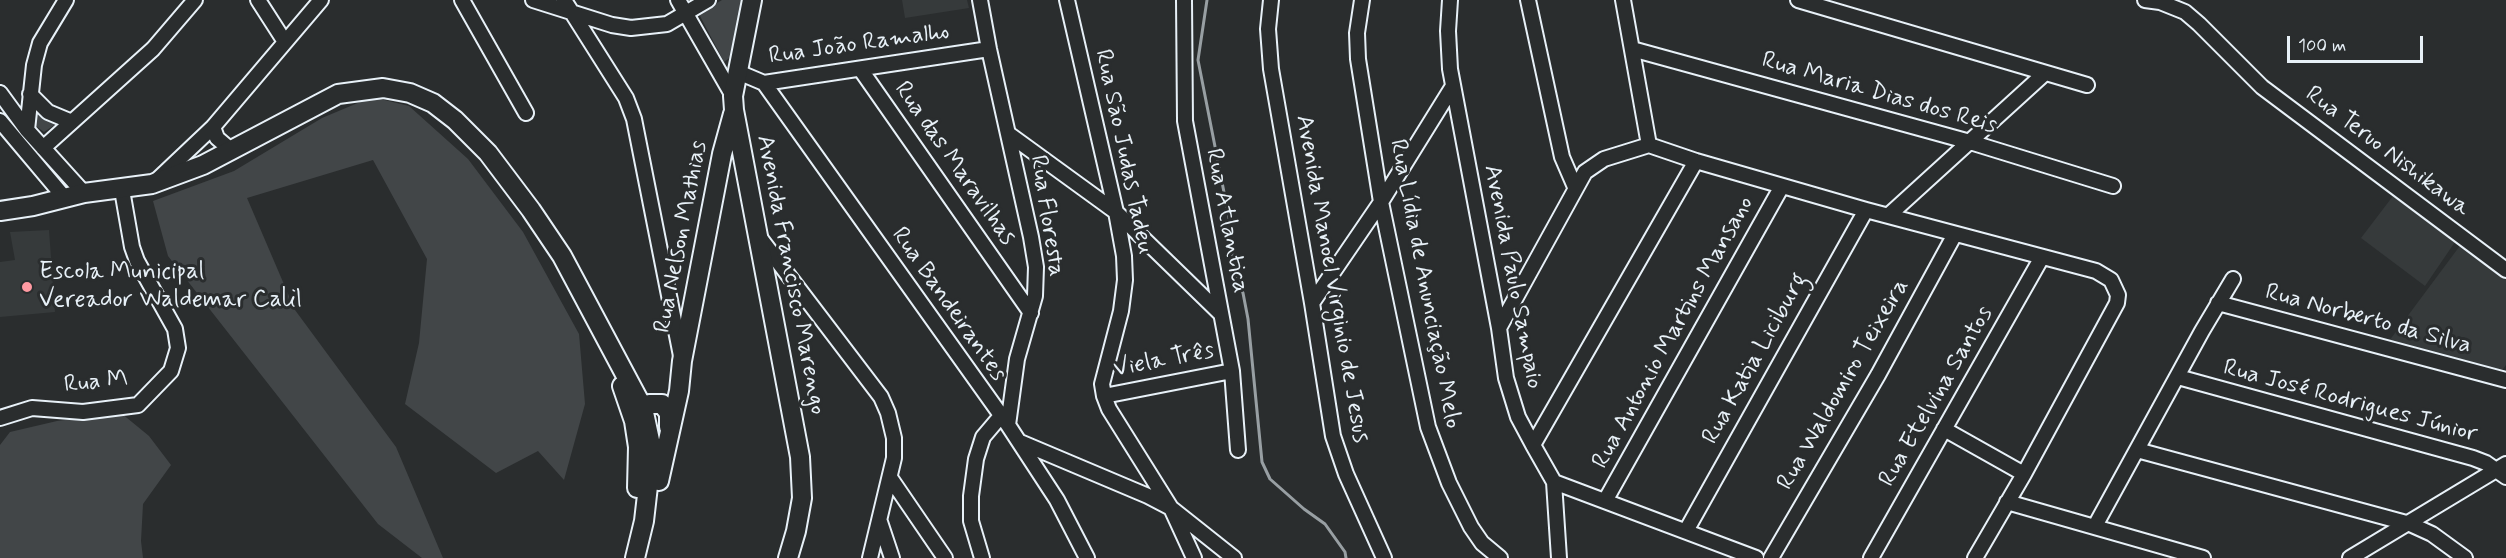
<!DOCTYPE html>
<html>
<head>
<meta charset="utf-8">
<style>
  body { margin:0 }
  #map { position:relative; width:2506px; height:558px; overflow:hidden; background:#2a2d2e; font-family:Mynerve,sans-serif }
  canvas { display:block }
  .scale { position:absolute; left:2287px; top:36px; width:136px; height:27px; box-sizing:border-box; border:3px solid #e8f1f8; border-top:0; padding-left:8px; font-size:18px; line-height:21px; white-space:nowrap; color:#e8f1f8; -webkit-text-stroke:4px #2a2d2e; paint-order:stroke }
</style>
</head>
<body>
<div id="map">
<canvas width="2506" height="558"></canvas>
<div class="scale">100 m</div>
</div>
<script>
const c = document.querySelector('canvas').getContext('2d');
c.lineJoin = 'round';
function paint(path, color) { c.fillStyle = color; c.fill(path, 'evenodd'); }
const poly = rows => new Path2D(rows.map(r => 'M' + r).join(''));
function trace(path, color, width, dash) { c.strokeStyle = color; c.lineWidth = width; c.lineCap = dash ? 'butt' : 'round'; c.setLineDash(dash || []); c.stroke(path); }
function label(font, color, halo, rows, align = 'center') {
  c.font = font + ' Mynerve,sans-serif'; c.lineWidth = 6; c.setLineDash([]); c.textBaseline = 'middle'; c.strokeStyle = halo; c.fillStyle = color; for (const [text, x, y, turn = 0] of rows) {
    c.save(); c.translate(x, y); c.rotate((+turn || 0) * Math.PI / 180); c.textAlign = isNaN(turn) ? turn : align; if (halo) c.strokeText(text, 0, 0); c.fillText(text, 0, 0); c.restore();
  }
}
paint(poly([
  [902,0,967,0,969,8,905,18],
  [2393,196,2455,242,2425,286,2361,238],
  [49,230,55,312,0,317,0,262,15,260,10,232],
  [2462,243,2506,276,2506,365,2503,369,2493,369,2389,341]
]), '#363a3b');
paint(poly([
  [722,0,742,0,732,56,724,62,699,14],
  [372,97,409,106,468,159,523,232,579,334,585,404,564,480,538,451,496,473,405,404,419,343,427,259,373,160,247,198,295,310,396,447,443,558,422,558,378,524,168,256,153,201,234,171,322,118],
  [38,111,46,120,55,121,56,124,44,132,33,124,35,112],
  [121,413,149,436,171,465,143,504,141,541,143,558,0,558,0,445,10,432,57,421]
]), '#424648');
trace(poly([
  [1207,0,1198,60,1231,228,1234,274,1243,293,1248,319,1262,462,1270,479,1304,509,1325,524,1345,552,1346,558]
]), '#989fa3', 3);
const minor = poly([
  [258,0,285,42],
  [462,0,526,113],
  [533,0,612,25,631,28,667,24,708,0],
  [564,0,626,98,634,119,681,356],
  [678,0,733,96],
  [980,0,989,49,1031,237,1036,267,1035,296,1017,359,1008,425],
  [1067,0,1116,212,1124,256,1125,280,1121,311,1102,384,1104,396,1109,409,1171,508,1194,558],
  [1184,0,1185,121,1232,371,1238,450],
  [1271,0,1268,29,1271,69,1312,303,1333,436,1346,474,1384,558],
  [1362,0,1357,33,1358,59,1381,202,1428,427,1449,483,1471,527,1482,543,1500,558],
  [1450,0,1448,31,1450,69,1499,328,1506,378,1518,417,1533,445,1554,482,1756,558],
  [1528,0,1562,157,1575,187],
  [1623,0,1649,145],
  [1798,0,2087,85],
  [2145,0,2160,2,2185,12,2199,24,2262,87,2506,270],
  [1632,49,1970,142,2113,186],
  [861,70,1031,313],
  [738,72,764,83,989,49],
  [764,83,1008,425,1057,500,1087,558],
  [0,93,27,130,84,193],
  [30,94,48,112,72,122],
  [0,121,64,197],
  [213,127,217,138,231,150],
  [27,130,34,65,40,43,66,0],
  [1010,135,1116,212,1221,314],
  [43,148,153,49,195,0],
  [157,180,213,127,321,0],
  [1889,215,2044,74],
  [760,238,881,397,888,413,894,438,894,458,870,558],
  [1312,303,1381,202,1453,86],
  [2218,303,2506,380],
  [1499,328,1585,172,1604,159,1649,145,1696,161,1866,210,2096,271,2111,280,2118,295,2117,303,2024,474,1975,558],
  [2178,377,2473,458,2486,463,2506,477],
  [1104,396,1232,371],
  [0,418,32,408,83,412,138,405,171,371,178,348,175,329,137,261,132,247,122,190],
  [1944,429,2024,474],
  [1020,442,1148,496,1171,508,1234,558],
  [1533,445,1696,161],
  [2137,450,2410,524,2432,534,2465,558],
  [891,479,945,558],
  [1554,482,1559,558],
  [1605,501,1782,186],
  [2007,502,2203,558],
  [880,522,892,558],
  [2095,526,2202,331,2233,279],
  [1686,531,1866,210],
  [982,558,971,521,971,496,976,459,983,437,1000,417],
  [1771,558,1878,375,1955,234],
  [1871,558,2042,257],
  [2350,558,2506,464]
]);
const major = poly([
  [752,0,733,96,734,110,800,457,802,498,796,531,788,558],
  [0,211,33,206,84,193,152,184,203,165,338,94,383,88,410,93,433,103,455,120,488,153,531,210,562,256,643,408,651,445,651,460,644,521,635,558],
  [622,386,634,421,638,447,637,488],
  [637,416,649,404,662,404,669,413,669,427],
  [659,481,679,391,682,361,722,154,733,114]
]);
trace(minor, '#e8f1f8', 18);
trace(major, '#e8f1f8', 22);
trace(minor, '#2a2d2e', 14);
trace(major, '#2a2d2e', 18);
for (const [x, y, r, color] of [
  [27,287,6,"#ff9aa2"]
]) { const dot = new Path2D(); dot.arc(x, y, r, 0, 2 * Math.PI); c.fillStyle = color; c.fill(dot); trace(dot, '#2a2d2e', 2); }
label('24px', '#e8f1f8', '#2a2d2e', [
  ["Rua João Ramalho",859,45,-8],
  ["Rua Maria Dias dos Reis",1879,94,16],
  ["Rua São Judas Tadeu",1123,152,78],
  ["Rua Teruo Nishikawa",2387,152,37],
  ["Rua das Maravilhas",954,164,55],
  ["Rua Floresta",1046,216,81],
  ["Rua Atlantica",1226,221,79],
  ["Rua Nelson Mathias",682,237,-79],
  ["Avenida Francisco Marengo",790,275,79],
  ["Avenida Paulo Sampaio",1512,277,79],
  ["Avenida Manoel Virginio de Jesus",1331,279,80],
  ["Rua Lídia de Anunciação Melo",1424,284,79],
  ["Rua Bandeirantes",948,305,55],
  ["Rua Norberto da Silva",2368,320,15],
  ["Rua Antonio Martins Mansano",1674,333,-61],
  ["Rua Katia Liciburg",1756,359,-61],
  ["Viela Três",1164,361,-11],
  ["Rua M",96,383,-6],
  ["Rua Waldomiro Teixeira",1844,385,-60],
  ["Rua Etelvina Santos",1937,397,-60],
  ["Rua José Rodrigues Júnior",2350,402,15]
]);
label('24px', '#e8f1f8', '#2a2d2e', [
  ["Escola Municipal",39,273],
  ["Vereador Waldemar Calil",39,301]
], 'left');
</script>
</body>
</html>
